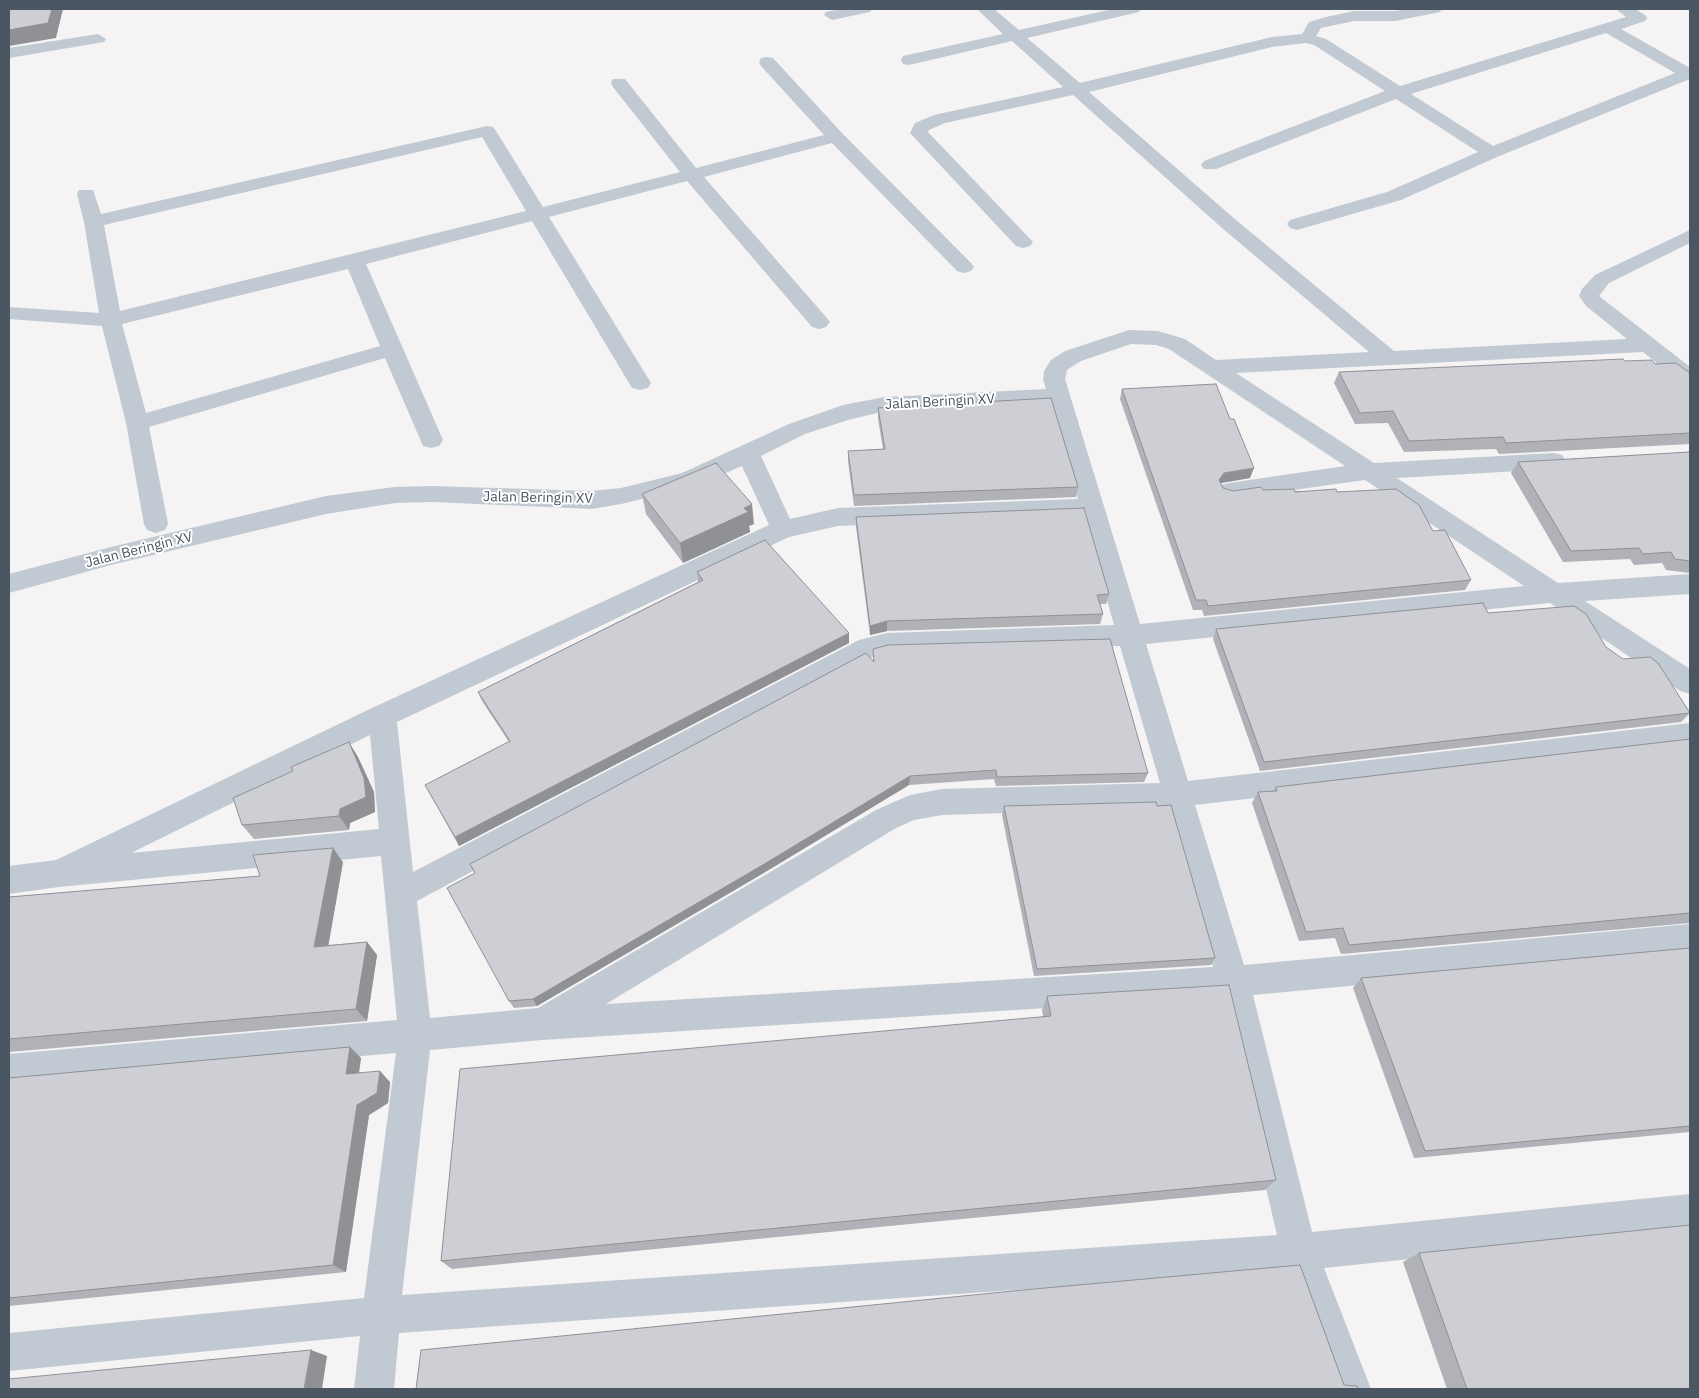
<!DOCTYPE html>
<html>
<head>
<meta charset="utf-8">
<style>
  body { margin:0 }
  #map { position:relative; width:1699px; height:1398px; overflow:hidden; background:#f5f3f3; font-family:"IBM Plex Sans",sans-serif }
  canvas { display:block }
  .frame { position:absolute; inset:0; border:10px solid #4a5661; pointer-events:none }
</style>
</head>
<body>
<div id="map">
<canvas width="1699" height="1398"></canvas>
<div class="frame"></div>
</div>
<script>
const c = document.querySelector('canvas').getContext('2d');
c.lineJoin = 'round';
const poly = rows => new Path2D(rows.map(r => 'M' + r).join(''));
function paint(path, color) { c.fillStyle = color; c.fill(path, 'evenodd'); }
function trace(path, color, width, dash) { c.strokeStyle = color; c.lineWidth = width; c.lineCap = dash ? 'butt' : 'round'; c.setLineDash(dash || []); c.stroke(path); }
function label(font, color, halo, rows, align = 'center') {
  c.font = font + ' "IBM Plex Sans",sans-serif'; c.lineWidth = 4; c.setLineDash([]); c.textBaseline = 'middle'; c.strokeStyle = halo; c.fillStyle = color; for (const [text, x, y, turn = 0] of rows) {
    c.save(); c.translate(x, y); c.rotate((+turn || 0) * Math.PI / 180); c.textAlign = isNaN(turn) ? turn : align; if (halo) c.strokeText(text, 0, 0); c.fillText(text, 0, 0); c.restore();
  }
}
paint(poly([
  [840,9,872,9,870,12,832,20,824,15,826,12,840,9],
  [977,9,994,9,1019,30,1113,9,1141,9,1139,12,1027,38,1080,83,1272,37,1302,34,1309,22,1326,17,1354,11,1395,11,1409,9,1442,9,1440,12,1395,21,1354,21,1321,28,1316,36,1326,39,1400,86,1626,17,1616,9,1635,9,1645,15,1647,18,1645,21,1621,29,1690,68,1690,79,1497,157,1401,200,1297,230,1290,228,1287,224,1290,220,1387,192,1478,152,1396,99,1216,169,1204,169,1201,165,1204,161,1385,91,1314,45,1306,43,1272,47,1089,92,1236,220,1394,351,1627,339,1586,306,1579,296,1582,289,1595,275,1690,230,1690,243,1609,283,1599,296,1690,367,1690,385,1682,383,1643,352,1236,373,1374,463,1554,453,1562,455,1566,461,1562,467,1554,469,1397,478,1558,583,1690,574,1690,594,1585,601,1690,669,1690,694,1680,691,1550,603,1146,644,1188,781,1690,723,1690,747,1195,805,1244,965,1690,924,1690,954,1253,995,1312,1232,1690,1194,1690,1230,1324,1268,1371,1389,1331,1389,1288,1271,399,1333,394,1389,354,1389,360,1336,9,1371,9,1333,364,1298,396,1053,9,1088,9,1054,397,1020,381,856,59,887,9,894,9,866,56,860,372,708,769,525,742,466,696,486,621,504,592,509,432,502,395,503,326,514,111,565,9,593,9,574,111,547,326,496,395,487,432,486,592,491,621,488,682,473,789,424,843,405,885,397,1046,389,1043,379,1044,371,1051,360,1065,351,1129,330,1158,331,1185,339,1216,360,1369,352,1222,228,1073,95,945,123,929,130,928,132,1033,242,1030,246,1023,248,1016,246,910,133,915,123,934,115,1063,87,1012,41,909,65,903,64,901,60,903,56,1003,34,977,9],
  [1606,33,1675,73,1493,146,1411,94,1606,33],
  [1131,344,1156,345,1169,349,1345,466,1229,483,1221,485,1217,491,1221,497,1229,499,1365,480,1524,586,1140,624,1065,379,1067,370,1081,361,1131,344],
  [1050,404,1078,499,838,508,790,519,761,456,805,434,848,420,885,411,1050,404],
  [1083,516,1114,625,887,633,859,640,413,872,397,722,789,537,838,526,1083,516],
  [1120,646,1160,783,942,789,910,795,876,810,538,1008,430,1018,417,901,874,656,887,653,1120,646],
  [370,735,379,829,131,853,370,735],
  [1167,808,1213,967,606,1004,896,828,914,820,942,815,1167,808],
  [1221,997,1277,1235,402,1295,430,1050,542,1040,1221,997],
  [98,34,106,39,104,42,9,58,9,48,98,34],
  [767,57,773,58,842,133,971,263,974,267,971,271,964,273,957,271,832,143,704,177,826,317,830,322,826,327,819,329,812,327,687,181,549,217,651,383,648,388,640,390,632,388,532,221,366,264,443,440,439,446,431,448,423,446,385,358,149,427,168,524,165,530,156,533,147,530,144,524,126,423,102,326,9,319,9,307,99,313,84,222,77,194,79,190,93,190,101,214,487,126,493,127,496,131,543,207,680,172,613,87,611,83,613,79,625,79,696,168,824,135,761,66,759,62,761,58,767,57],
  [482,137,526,211,120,311,104,225,482,137],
  [348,269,380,346,146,413,122,324,348,269]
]), '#c1cad2');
paint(poly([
  [1625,361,1655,364,1690,373,1690,444,1499,454,1496,449,1404,452,1388,423,1355,424,1334,383,1339,372],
  [1122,389,1250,478,1221,483,1223,488,1233,491,1263,490,1337,492,1433,531,1471,580,1465,590,1204,616,1202,610,1193,610,1120,399],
  [878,408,1078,487,1076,497,854,506,848,461,848,451,883,449,878,419],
  [1690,452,1690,573,1666,570,1662,563,1634,565,1630,559,1563,562,1511,473,1518,462],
  [642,494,754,524,749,526,750,532,683,563,646,514],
  [856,517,1109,594,1106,604,1100,604,1103,614,1100,624,887,631,870,635,856,527],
  [697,572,849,643,459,846,425,785,509,742,482,701,478,692,698,582],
  [1488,613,1606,647,1690,713,1681,722,1260,771,1213,639,1216,629],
  [873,649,1148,773,1144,782,996,786,994,779,909,785,762,874,537,1006,514,1008,509,1001,475,873,873,660],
  [1690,739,1690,923,1341,954,1335,938,1299,941,1252,803,1258,792,1273,791,1276,787],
  [358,757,374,792,375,812,350,823,349,830,254,839,242,825],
  [1004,806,1157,806,1215,958,1211,965,1034,976,1002,815],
  [343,862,328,945,367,942,377,955,367,1021,9,1052,9,1054,9,897,260,876],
  [1690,948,1690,1132,1414,1158,1353,988,1361,978],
  [1047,996,1276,1180,1265,1190,910,1224,452,1269,441,1261,1043,1016,1042,1010],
  [350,1047,361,1058,359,1073,390,1082,388,1103,369,1115,346,1272,9,1306,9,1078],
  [1419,1253,1690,1389,1447,1389,1403,1262]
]), '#b0b2b7');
paint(poly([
  [52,9,63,9,56,38,9,46,9,30],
  [1254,468,1250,478,1221,483,1219,480,1224,473],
  [752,504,754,524,749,526,750,532,683,563,680,543],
  [887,621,887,631,870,635,870,626],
  [849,633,849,643,459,846,455,837],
  [349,742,358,757,374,792,375,812,350,823,349,830,339,816],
  [910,776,909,785,762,874,537,1006,533,999],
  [333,848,343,862,326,959,314,947],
  [367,942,377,955,367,1021,356,1009],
  [350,1047,361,1058,357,1085,346,1074],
  [380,1071,390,1082,388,1103,369,1115,346,1272,333,1265,357,1105],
  [311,1350,327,1356,322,1389,304,1389]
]), '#909195');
const building = poly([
  [9,9,52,9,48,23,9,30,9,9],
  [1623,359,1625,361,1652,360,1655,364,1676,363,1690,373,1690,433,1506,443,1503,437,1409,441,1393,411,1360,413,1339,372,1623,359],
  [1216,384,1230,419,1234,419,1254,468,1224,473,1219,480,1223,488,1233,491,1261,487,1263,490,1294,489,1295,492,1336,489,1337,492,1396,489,1419,505,1433,531,1445,530,1471,580,1208,606,1206,600,1196,600,1122,389,1216,384],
  [1051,398,1078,487,854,495,848,451,885,449,878,408,1051,398],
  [1690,452,1690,561,1675,559,1671,552,1643,554,1639,548,1571,551,1518,462,1690,452],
  [716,463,752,504,744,508,748,512,680,543,642,494,716,463],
  [1084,508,1109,594,1097,595,1103,614,887,621,870,626,856,517,1084,508],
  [765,540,849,633,455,837,425,785,510,741,478,692,703,580,697,572,765,540],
  [1483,603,1488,613,1574,606,1586,614,1606,647,1623,659,1650,657,1658,663,1690,713,1264,762,1216,629,1483,603],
  [1110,639,1148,773,997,777,996,770,910,776,761,866,533,999,509,1001,447,888,475,873,470,864,866,653,874,662,873,649,888,645,1110,639],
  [1690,739,1690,913,1349,945,1343,928,1306,932,1258,792,1277,791,1276,787,1690,739],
  [349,742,364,778,366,797,340,809,339,816,242,825,233,798,293,771,291,767,349,742],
  [1156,802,1157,806,1171,805,1215,958,1037,969,1004,806,1156,802],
  [333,848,314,947,367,942,356,1009,9,1039,9,897,260,876,253,855,333,848],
  [1690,948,1690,1126,1425,1151,1361,978,1690,948],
  [1229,985,1276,1180,911,1215,441,1261,460,1069,1051,1016,1047,996,1229,985],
  [350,1047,346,1074,380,1071,377,1093,357,1105,333,1265,9,1298,9,1078,350,1047],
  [1690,1225,1690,1389,1467,1389,1419,1253,1690,1225],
  [1300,1265,1344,1385,1357,1386,1358,1389,416,1389,421,1350,1023,1290,1300,1265],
  [311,1350,304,1389,9,1389,9,1379,311,1350]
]);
paint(building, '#cdcfd5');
trace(building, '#909195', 1);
label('14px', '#4a5661', '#fff', [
  ["Jalan Beringin XV",940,402,-3],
  ["Jalan Beringin XV",538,498,1],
  ["Jalan Beringin XV",139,550,-14]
]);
</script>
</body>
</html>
